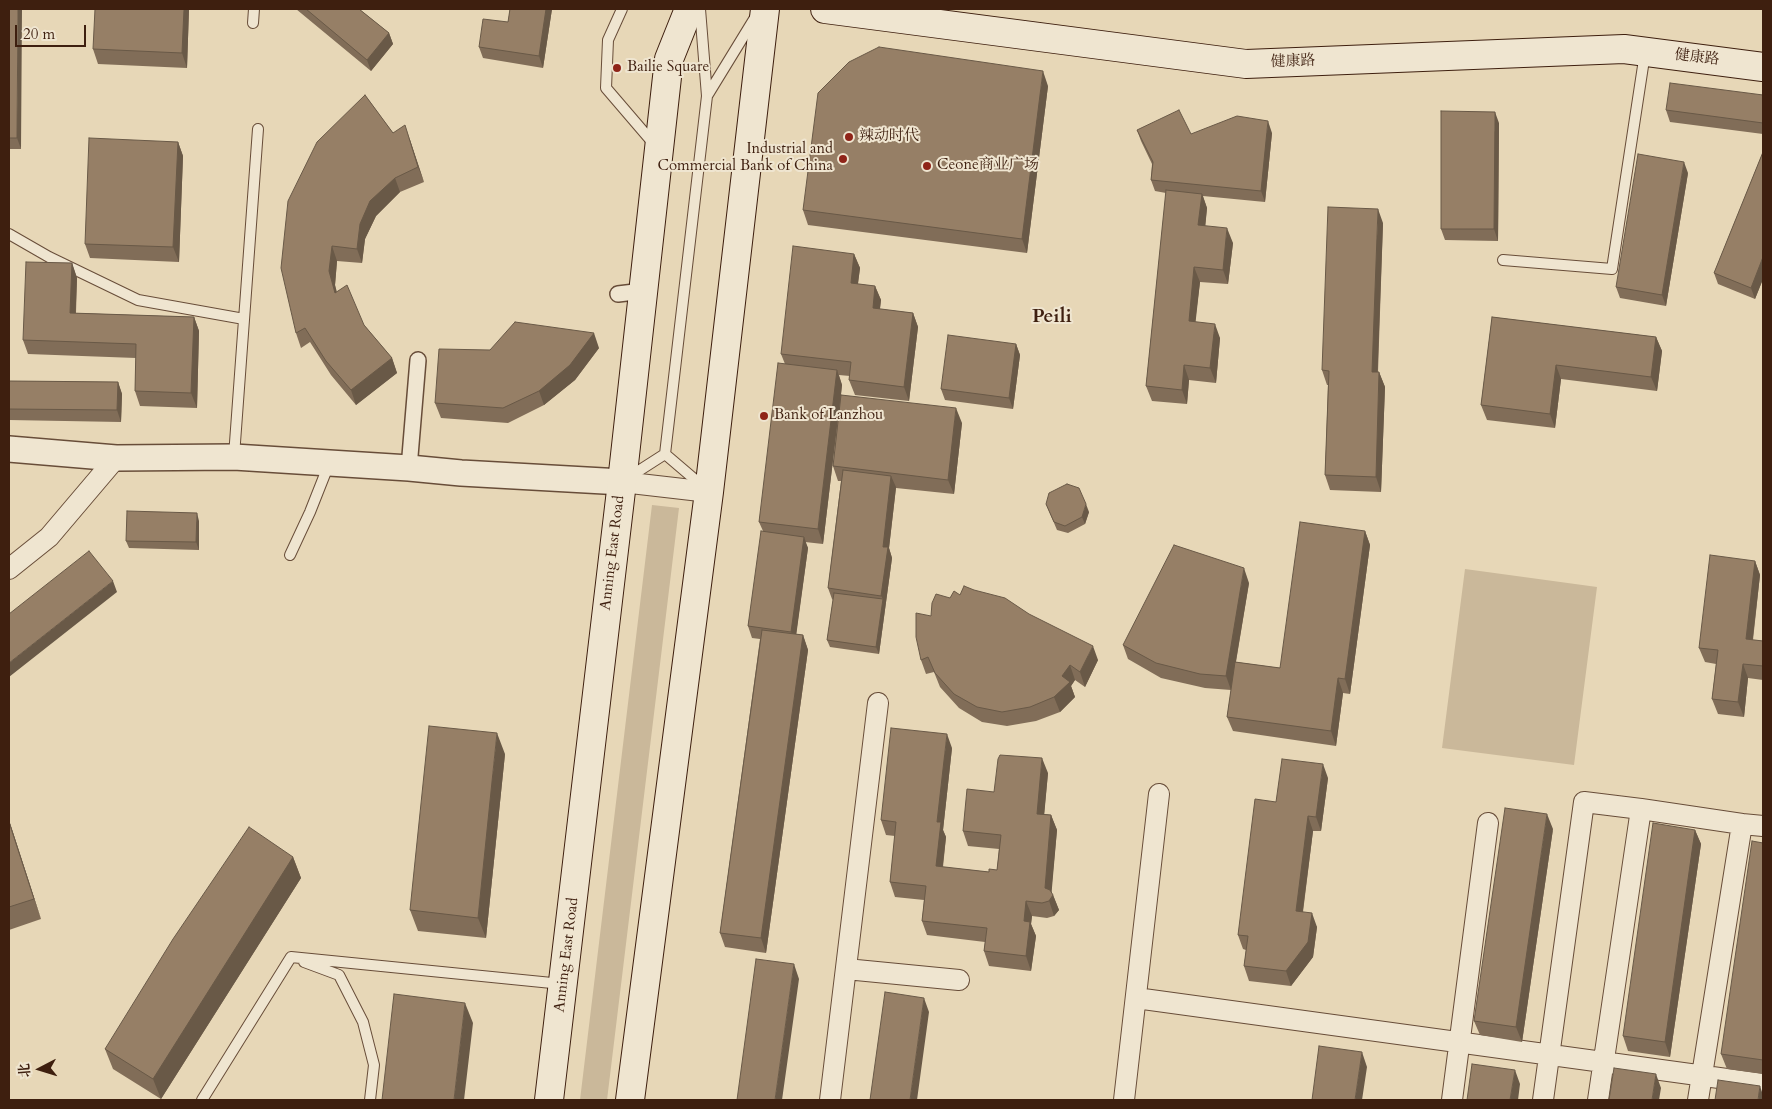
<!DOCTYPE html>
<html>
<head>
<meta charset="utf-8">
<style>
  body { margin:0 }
  #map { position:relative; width:1772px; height:1109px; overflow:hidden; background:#e7d7b7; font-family:Cardo,"Noto Serif SC",serif }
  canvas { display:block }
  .frame { position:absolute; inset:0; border:10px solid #3e1f0f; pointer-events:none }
  .north { position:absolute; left:15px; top:1044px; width:50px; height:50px; -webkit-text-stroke:4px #efe5d0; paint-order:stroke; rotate:265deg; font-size:14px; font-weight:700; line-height:20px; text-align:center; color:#3e1f0f }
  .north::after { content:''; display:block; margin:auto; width:18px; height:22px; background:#3e1f0f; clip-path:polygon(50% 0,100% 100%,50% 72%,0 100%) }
  .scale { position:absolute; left:15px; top:25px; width:71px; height:22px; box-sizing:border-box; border:2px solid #3e1f0f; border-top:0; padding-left:6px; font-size:15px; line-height:18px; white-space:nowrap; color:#3e1f0f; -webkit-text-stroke:4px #efe5d0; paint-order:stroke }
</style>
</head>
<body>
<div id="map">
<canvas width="1772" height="1109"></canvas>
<div class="frame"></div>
<div class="north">北</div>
<div class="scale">20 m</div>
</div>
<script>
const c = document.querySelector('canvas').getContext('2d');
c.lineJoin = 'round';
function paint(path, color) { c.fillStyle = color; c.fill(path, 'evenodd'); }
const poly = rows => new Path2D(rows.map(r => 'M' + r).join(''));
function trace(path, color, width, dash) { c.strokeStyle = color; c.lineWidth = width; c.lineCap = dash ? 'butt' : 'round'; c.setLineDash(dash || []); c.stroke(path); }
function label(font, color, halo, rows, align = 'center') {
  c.font = font + ' Cardo,"Noto Serif SC",serif'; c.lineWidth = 4; c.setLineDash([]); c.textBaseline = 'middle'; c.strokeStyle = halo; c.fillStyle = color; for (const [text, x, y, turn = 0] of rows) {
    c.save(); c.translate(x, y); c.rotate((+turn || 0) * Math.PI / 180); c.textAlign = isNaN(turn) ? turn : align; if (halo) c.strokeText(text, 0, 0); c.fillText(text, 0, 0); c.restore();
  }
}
paint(poly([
  [652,505,679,508,607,1100,580,1100],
  [1465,569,1597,587,1574,765,1442,748]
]), '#cab89a');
const service = poly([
  [622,9,608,40,606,88,654,144],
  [253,23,254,9],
  [707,96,756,16],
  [9,234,49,257,138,300,244,319],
  [1503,260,1612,269,1645,53],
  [665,454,707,96,700,9],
  [665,454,706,489],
  [234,456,258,129],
  [626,479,665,454],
  [290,555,310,512,329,464],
  [304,962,339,975,363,1022,374,1065,370,1100],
  [202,1100,291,957,562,984]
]);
const pedestrian = poly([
  [618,294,643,291],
  [409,468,418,360]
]);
const minor = poly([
  [622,482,709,492],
  [9,569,49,537,116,458],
  [1641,809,1742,824,1698,1100],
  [1742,824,1763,826],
  [846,969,959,980],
  [1136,998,1763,1084],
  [830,1100,878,703],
  [1124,1100,1159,794],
  [1452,1100,1488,823],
  [1543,1100,1584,802,1641,809,1598,1100]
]);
const tertiary = poly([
  [9,449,116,458,234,457,409,468,461,473,622,482]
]);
const secondary = poly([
  [825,9,1246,64,1624,49,1763,67],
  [549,1100,622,482,669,59,689,9],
  [630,1100,709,492,765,9]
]);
trace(service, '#684d39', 12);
trace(pedestrian, '#684d39', 18);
trace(minor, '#684d39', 22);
trace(tertiary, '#684d39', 28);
trace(secondary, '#3e1f0f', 30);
trace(service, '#efe5d0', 10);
trace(pedestrian, '#efe5d0', 15);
trace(minor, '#efe5d0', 20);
trace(tertiary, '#efe5d0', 25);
trace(secondary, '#efe5d0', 28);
paint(poly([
  [9,9,21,149,9,149],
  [189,9,187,68,98,64,93,49],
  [296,9,359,9,389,33,393,44,371,71],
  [510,9,552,9,543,68,483,58,479,47,508,22],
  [1048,86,1027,253,808,225,803,210],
  [365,95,393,133,410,140,424,182,400,192,376,216,365,239,362,263,337,261,335,285,336,292,392,358,397,373,356,405,331,375,310,342,301,348,296,333],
  [1763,95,1763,134,1670,122,1666,110],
  [1499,123,1498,241,1445,240,1441,229],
  [1137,130,1191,134,1272,133,1265,202,1203,196,1207,208,1205,226,1233,243,1228,284,1200,282,1195,322,1220,338,1216,383,1189,380,1187,404,1152,401,1146,386,1166,193,1155,191,1151,180,1152,164,1141,141],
  [178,142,183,156,179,262,90,258,85,244],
  [1763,152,1763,279,1755,299,1718,284,1714,273],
  [1688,173,1666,306,1620,298,1616,287],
  [1383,223,1378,372,1379,372,1385,387,1381,492,1330,490,1325,475,1328,385,1327,385,1322,370],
  [854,254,860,268,858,284,875,286,881,300,880,309,913,313,918,327,909,401,855,395,849,380,850,376,839,375,842,385,841,395,962,423,954,494,896,488,889,548,892,558,879,654,830,647,827,640,833,600,832,599,828,588,841,481,838,481,833,466,840,401,823,544,805,542,808,548,796,634,803,635,808,650,766,953,725,947,720,933,760,639,752,638,748,626,763,531,759,522,785,364,781,354],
  [72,263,77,278,76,313,194,317,199,331,197,408,140,406,135,391,136,358,28,354,23,340],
  [1492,317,1656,337,1662,351,1657,391,1561,379,1555,428,1487,420,1481,405],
  [1016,344,1020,355,1013,409,945,400,941,389],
  [599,348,575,380,544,405,508,423,441,418,435,403,490,350],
  [9,381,118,382,122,394,121,422,9,420],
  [1046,504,1089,512,1085,524,1068,533,1057,530],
  [199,521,199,550,129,548,126,541],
  [1365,531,1370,545,1350,694,1343,693,1336,746,1233,731,1227,717,1231,690,1205,688,1161,678,1128,659,1123,645,1249,583,1236,662,1280,668],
  [1755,561,1760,575,1753,640,1763,641,1763,680,1748,678,1744,717,1718,714,1712,699,1716,664,1705,662,1699,648],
  [960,595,1098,660,1085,687,1075,680,1071,686,1075,697,1060,712,1036,721,1007,726,982,722,959,708,940,687,934,672,926,674,921,660,931,616,950,598],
  [952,748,943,830,946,837,943,867,989,872,997,870,999,849,968,846,963,831,994,792,1048,773,1044,814,1051,815,1057,830,1051,893,1053,895,1059,910,1054,916,1047,918,1032,916,1031,924,1036,936,1031,971,989,966,984,951,985,942,927,935,922,921,924,900,895,897,890,882,895,836,886,835,881,820],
  [505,754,486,938,418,931,410,910],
  [1328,778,1321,831,1313,831,1303,912,1317,927,1313,957,1291,986,1249,981,1244,966,1246,950,1243,949,1238,935,1276,802],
  [9,820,41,919,9,930],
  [1553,829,1522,1042,1480,1035,1474,1021],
  [1695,830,1701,844,1670,1057,1628,1051,1623,1036],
  [1763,843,1763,1074,1727,1069,1721,1054],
  [293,857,301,878,161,1099,113,1069,105,1049]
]), '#816d58');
paint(poly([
  [18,9,22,9,21,149,17,138],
  [184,9,189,9,187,68,182,53],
  [546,9,552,9,543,68,539,56],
  [389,33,393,44,371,71,367,60],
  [1043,71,1048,86,1027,253,1022,239],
  [1495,112,1499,123,1498,241,1494,229],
  [1268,121,1272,133,1265,202,1261,191],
  [405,125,424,182,418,167],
  [178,142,183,156,179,262,173,247],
  [1684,162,1688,173,1666,306,1662,295],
  [395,178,400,192,376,216,365,239,362,263,357,249,360,224,370,201],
  [1202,194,1207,208,1204,240,1198,225],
  [1378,209,1383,223,1377,386,1372,372],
  [1227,228,1233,243,1228,284,1223,270],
  [332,246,337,261,335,285,341,307,335,293,329,271],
  [854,254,860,268,856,297,851,283],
  [1763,257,1763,279,1755,299,1751,288],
  [72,263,77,278,75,327,70,313],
  [1194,267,1200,282,1194,336,1189,321],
  [875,286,881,300,878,323,873,308],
  [913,313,918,327,909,401,904,387],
  [194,317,199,331,197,408,191,393],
  [1215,324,1220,338,1216,383,1210,368],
  [594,333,599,348,575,380,544,405,539,391],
  [1656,337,1662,351,1657,391,1651,377],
  [1016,344,1020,355,1013,409,1009,398],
  [392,358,397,373,356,405,351,390],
  [1184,365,1189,380,1187,404,1182,390],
  [1556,365,1561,379,1555,428,1550,414],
  [837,370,842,385,823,544,818,529],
  [1379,372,1385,387,1381,492,1376,477],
  [118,382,122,394,121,422,117,410],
  [956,408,962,423,954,494,948,480],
  [891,476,896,487,889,548,892,558,879,654,876,647,883,599,881,596,883,547],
  [1086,504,1089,512,1085,524,1082,517],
  [197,513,199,521,199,550,196,542],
  [1365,531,1370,545,1350,694,1345,679],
  [804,537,808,548,795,644,791,632],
  [1755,561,1760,575,1751,654,1746,639],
  [1244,568,1249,583,1231,690,1226,676],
  [113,581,117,592,9,677,9,663],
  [803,635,808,650,766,953,761,938],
  [1093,646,1098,660,1085,687,1080,672],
  [1743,664,1748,678,1744,717,1738,702],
  [1070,665,1075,680,1071,686,1075,697,1060,712,1054,697,1062,676],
  [1338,678,1343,693,1336,746,1331,731],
  [497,733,505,754,486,938,478,918],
  [947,734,952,748,943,830,946,837,941,881,936,866,937,822],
  [1042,758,1048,773,1043,828,1037,814],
  [1323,764,1328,778,1321,831,1316,817],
  [1547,814,1553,829,1522,1042,1516,1027],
  [1051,815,1057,830,1051,899,1053,895,1059,910,1054,916,1045,888],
  [1308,816,1313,831,1301,925,1296,911],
  [9,820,41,919,34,899,9,822],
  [1695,830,1701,844,1670,1057,1665,1042],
  [293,857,301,878,161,1099,153,1079],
  [1026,901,1032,916,1031,924,1036,936,1031,971,1026,956,1024,921],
  [1312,913,1317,927,1313,957,1291,986,1286,971],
  [794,964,799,979,782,1100,775,1100],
  [924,998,929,1012,917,1100,910,1100],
  [465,1003,473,1023,464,1100,454,1100],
  [1362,1052,1367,1067,1362,1100,1355,1100],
  [1515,1070,1520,1084,1518,1100,1510,1100],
  [1656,1074,1661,1088,1659,1100,1652,1100],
  [1760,1086,1763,1095,1763,1100,1758,1100]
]), '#695947');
const building = poly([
  [9,9,18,9,17,138,9,138,9,9],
  [95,9,184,9,182,53,93,49,95,9],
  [306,9,359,9,389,33,367,60,306,9],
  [510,9,546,9,539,56,479,47,483,19,508,22,510,9],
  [879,47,1043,71,1022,239,803,210,818,93,849,62,879,47],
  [1670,83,1763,95,1763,123,1666,110,1670,83],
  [365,95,393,133,405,125,418,167,395,178,370,201,360,224,357,249,332,246,329,271,335,293,347,285,364,325,392,358,351,390,326,361,305,328,296,333,281,268,288,201,317,142,365,95],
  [1179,110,1191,134,1237,116,1268,121,1261,191,1151,180,1153,162,1137,130,1179,110],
  [1441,111,1495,112,1494,229,1441,229,1441,111],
  [89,138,178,142,173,247,85,244,89,138],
  [1763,152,1763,257,1751,288,1714,273,1763,152],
  [1638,154,1684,162,1662,295,1616,287,1638,154],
  [1166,190,1202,194,1198,225,1227,228,1223,270,1194,267,1189,321,1215,324,1210,368,1184,365,1182,390,1146,386,1166,190],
  [1328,207,1378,209,1372,372,1379,372,1376,477,1325,475,1329,371,1322,370,1328,207],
  [793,246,854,254,851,283,875,286,873,308,913,313,904,387,849,380,851,362,781,354,793,246],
  [26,262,72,263,70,313,194,317,191,393,135,391,136,344,23,340,26,262],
  [1492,317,1656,337,1651,377,1556,365,1550,414,1481,405,1492,317],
  [515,322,594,333,570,365,539,391,503,408,435,403,439,349,490,350,515,322],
  [948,335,1016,344,1009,398,941,389,948,335],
  [778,363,837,370,818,529,759,522,778,363],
  [9,381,118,382,117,410,9,409,9,381],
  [841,395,956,408,948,480,833,466,841,395],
  [843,470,891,476,883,547,888,547,881,596,828,588,843,470],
  [1067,484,1079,488,1086,504,1082,517,1065,526,1054,522,1046,504,1049,493,1067,484],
  [127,511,197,513,196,542,126,541,127,511],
  [1300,522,1365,531,1345,679,1338,678,1331,731,1227,717,1235,662,1280,668,1300,522],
  [761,531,804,537,791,632,748,626,761,531],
  [1174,545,1244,568,1226,676,1200,674,1156,663,1123,645,1174,545],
  [89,551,113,581,9,663,9,614,89,551],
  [1710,555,1755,561,1746,639,1763,641,1763,666,1743,664,1738,702,1712,699,1718,650,1699,648,1710,555],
  [964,586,974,590,1005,598,1029,614,1093,646,1080,672,1070,665,1062,676,1070,682,1054,697,1030,707,1002,712,977,707,954,694,935,673,928,657,921,660,916,637,916,613,931,616,932,603,936,594,950,598,954,591,960,595,964,586],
  [834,593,883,599,876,647,827,640,834,593],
  [762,630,803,635,761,938,720,933,762,630],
  [429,726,497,733,478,918,410,910,429,726],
  [891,728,947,734,937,822,941,822,936,866,989,872,989,869,997,870,1001,835,963,831,967,789,994,792,998,759,1000,755,1042,758,1037,814,1051,815,1045,888,1050,890,1053,895,1049,901,1042,903,1026,901,1024,921,1030,922,1026,956,984,951,987,928,922,921,926,886,890,882,896,822,881,820,891,728],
  [1282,759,1323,764,1316,817,1308,816,1296,911,1312,913,1308,942,1286,971,1244,966,1248,936,1238,935,1255,799,1276,802,1282,759],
  [1505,808,1547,814,1516,1027,1474,1021,1505,808],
  [9,822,34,899,9,907,9,822],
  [1653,823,1695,830,1665,1042,1623,1036,1653,823],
  [249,827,293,857,153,1079,105,1049,173,939,249,827],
  [1752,841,1763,843,1763,1060,1721,1054,1752,841],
  [756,959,794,964,775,1100,737,1100,756,959],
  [885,992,924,998,910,1100,870,1100,885,992],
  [394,994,465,1003,454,1100,382,1100,394,994],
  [1319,1046,1362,1052,1355,1100,1312,1100,1319,1046],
  [1472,1064,1515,1070,1510,1100,1467,1100,1472,1064],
  [1614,1068,1656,1074,1652,1100,1609,1100,1614,1068],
  [1718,1080,1760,1086,1758,1100,1715,1100,1718,1080]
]);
paint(building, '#967f66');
trace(building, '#695947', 1);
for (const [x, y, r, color] of [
  [617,68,5,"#8f2418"],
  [849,137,5,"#8f2418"],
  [843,159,5,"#8f2418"],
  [927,166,5,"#8f2418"],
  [764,416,5,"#8f2418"]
]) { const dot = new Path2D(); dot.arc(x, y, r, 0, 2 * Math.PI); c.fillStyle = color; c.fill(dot); trace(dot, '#efe5d0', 2); }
label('15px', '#3e1f0f', '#efe5d0', [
  ["健康路",1697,58,7],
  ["健康路",1293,62,-2],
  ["Anning East Road",613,553,-83],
  ["Anning East Road",567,955,-83]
]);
label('15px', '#3e1f0f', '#efe5d0', [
  ["Bailie Square",627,68],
  ["辣动时代",859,137],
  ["Industrial and",833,150,"right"],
  ["Commercial Bank of China",833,167,"right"],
  ["Ceone商业广场",937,166],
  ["Bank of Lanzhou",774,416]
], 'left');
label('bold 20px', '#3e1f0f', '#efe5d0', [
  ["Peili",1052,317]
]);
</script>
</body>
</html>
